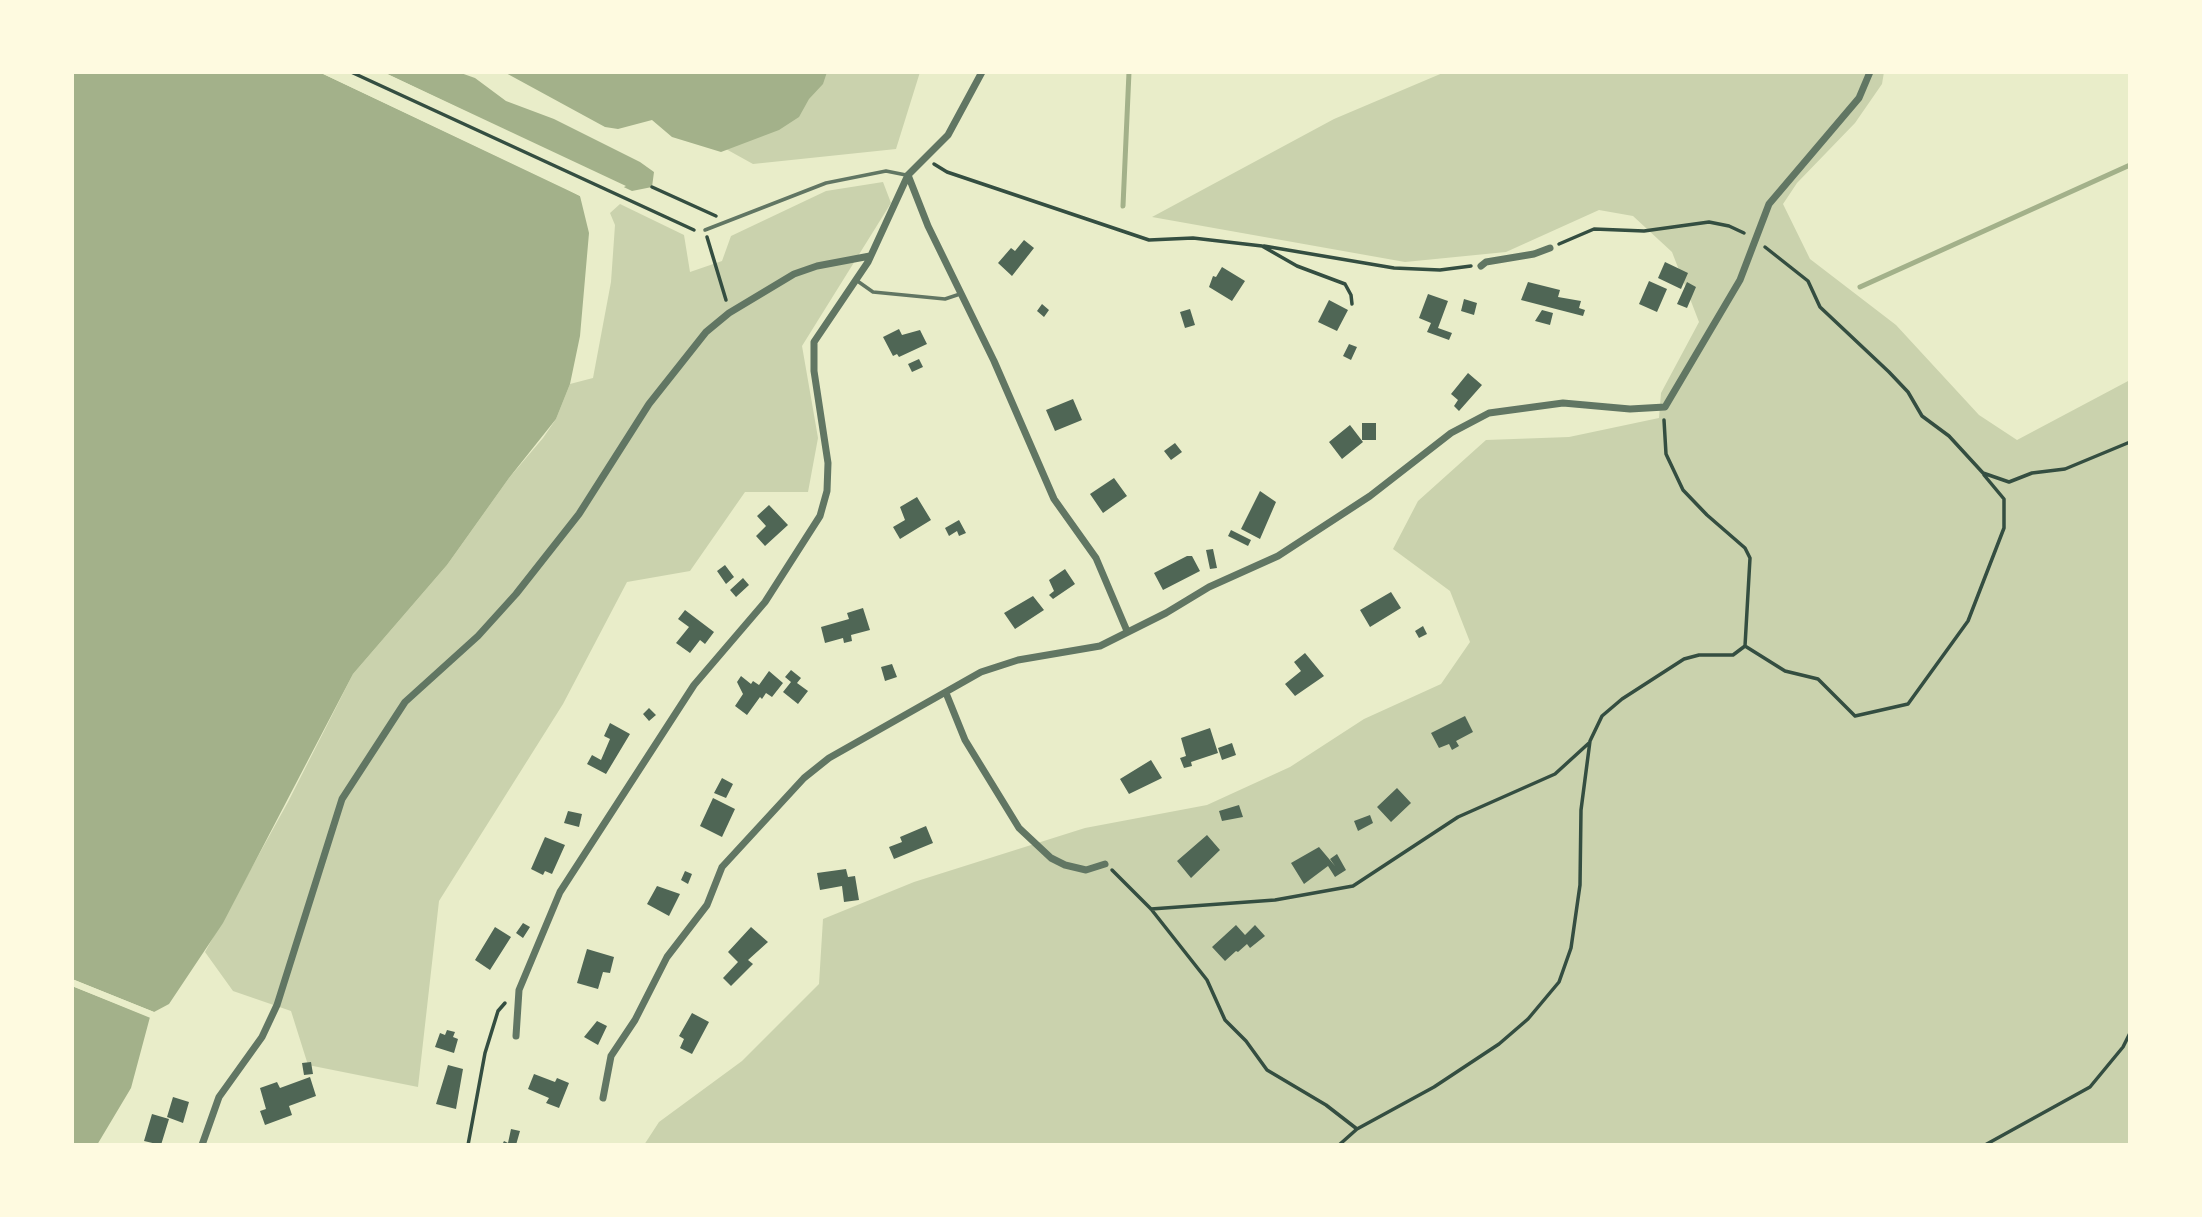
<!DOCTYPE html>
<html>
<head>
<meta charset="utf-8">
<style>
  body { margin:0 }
  #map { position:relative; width:2202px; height:1217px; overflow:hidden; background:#e9edc9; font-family:"Work Sans",sans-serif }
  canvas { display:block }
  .frame { position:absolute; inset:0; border:74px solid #fefae0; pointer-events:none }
</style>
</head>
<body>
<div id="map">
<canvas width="2202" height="1217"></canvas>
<div class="frame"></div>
</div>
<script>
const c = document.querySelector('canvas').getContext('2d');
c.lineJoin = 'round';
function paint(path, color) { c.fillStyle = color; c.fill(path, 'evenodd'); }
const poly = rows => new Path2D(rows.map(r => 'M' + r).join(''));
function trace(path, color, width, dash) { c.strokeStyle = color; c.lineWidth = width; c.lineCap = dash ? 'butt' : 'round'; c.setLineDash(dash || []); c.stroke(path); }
paint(poly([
  [587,72,920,72,896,149,753,164],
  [1445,72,1884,72,1882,84,1855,123,1797,183,1783,204,1810,259,1896,325,1979,415,2017,440,2130,380,2130,1145,644,1145,659,1122,742,1061,819,984,823,919,914,882,1085,828,1207,805,1290,767,1364,719,1441,684,1470,642,1450,591,1393,549,1418,501,1486,440,1569,437,1659,418,1661,393,1699,322,1672,252,1633,216,1599,210,1506,252,1405,262,1152,217,1334,119],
  [883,182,891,203,802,346,818,438,808,492,745,492,690,571,627,582,563,704,439,901,418,1087,308,1065,291,1011,233,991,205,952,288,802,353,674,447,565,509,478,543,438,556,419,570,384,593,378,611,282,615,225,610,213,620,204,684,235,690,272,722,261,731,236,826,191]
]), '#cad2ad');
paint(poly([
  [72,72,319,72,580,196,589,233,580,336,570,384,556,419,509,478,447,565,353,674,223,923,169,1004,154,1012,72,979],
  [383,72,458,72,475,78,506,101,554,119,640,162,654,172,652,187,632,191],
  [504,72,827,72,823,84,809,99,799,117,779,130,721,152,672,137,652,120,618,129,605,127],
  [72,986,150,1017,131,1088,97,1145,72,1145]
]), '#a3b18a');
paint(poly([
  [319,72,326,72,569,186,582,194,588,207,580,196,567,189],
  [380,72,383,72,626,186,622,188,561,161],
  [72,979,154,1012,158,1014,153,1015,153,1019,72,986]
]), '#e9edc9');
trace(poly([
  [1123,206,1129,72],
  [1860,287,2130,165]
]), '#a3b18a', 5);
paint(poly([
  [1024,240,1034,248,1012,276,998,263,1011,248,1015,251],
  [1665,262,1688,273,1681,289,1658,278],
  [1222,267,1245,281,1232,301,1209,287,1213,276,1216,277],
  [1649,281,1667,289,1657,312,1639,304],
  [1528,282,1560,290,1558,297,1581,301,1579,308,1585,310,1583,316,1521,300],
  [1687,282,1696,287,1687,308,1677,304],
  [1428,294,1448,301,1438,328,1452,333,1449,340,1427,332,1431,323,1419,318],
  [1464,299,1477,303,1474,315,1461,311],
  [1329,300,1348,310,1337,331,1318,322],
  [1042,304,1049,310,1044,317,1037,311],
  [1190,309,1195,325,1185,328,1180,312],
  [1542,310,1553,313,1550,325,1535,321],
  [899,329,902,335,920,330,927,344,899,357,897,354,893,356,883,337],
  [1349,344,1357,347,1351,360,1343,356],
  [919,359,923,367,912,372,908,364],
  [1468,373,1482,385,1459,411,1454,406,1458,400,1451,394],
  [1073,399,1082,420,1055,431,1046,410],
  [1362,423,1376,423,1376,440,1362,440],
  [1350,425,1363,442,1342,459,1329,442],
  [1175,443,1182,452,1171,460,1164,451],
  [1114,478,1127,496,1103,513,1090,494],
  [1260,491,1276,502,1260,539,1241,529],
  [917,497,931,520,900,539,893,527,905,520,900,507],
  [769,505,788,525,765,546,756,536,766,526,757,516],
  [959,520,966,533,959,536,957,531,949,536,945,528],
  [1231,530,1251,540,1248,546,1228,536],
  [1213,549,1217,568,1210,569,1206,550],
  [1187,556,1192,556,1200,571,1163,590,1154,573],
  [725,565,734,577,726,584,717,571],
  [1065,569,1075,584,1053,599,1049,595,1054,591,1049,580],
  [743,578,749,585,736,597,730,590],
  [1391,592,1401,608,1370,627,1360,610],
  [1033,596,1044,610,1015,629,1004,613],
  [863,608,870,630,851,635,852,641,844,643,843,638,825,643,821,627,849,619,847,613],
  [685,610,714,632,705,644,700,640,690,653,676,643,689,627,678,619],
  [1423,626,1427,634,1419,638,1415,631],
  [1305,653,1324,676,1295,696,1285,684,1301,671,1294,662],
  [892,664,897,677,885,681,881,667],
  [791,670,801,678,797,683,808,691,798,704,783,692,791,682,785,677],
  [769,671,783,683,772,697,766,693,762,699,760,697,747,715,735,706,743,694,737,682,741,676,751,684,753,681,759,685],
  [649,708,656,715,649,721,643,714],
  [1465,716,1473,732,1456,741,1459,746,1452,750,1449,744,1439,748,1431,733],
  [610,723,630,734,606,774,587,764,592,755,601,760,610,739,604,736],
  [1210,728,1218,753,1191,762,1192,766,1184,768,1180,758,1186,756,1181,738],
  [1232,743,1236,755,1222,760,1218,748],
  [1151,760,1162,778,1129,794,1120,779],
  [722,778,733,784,726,798,714,793],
  [1397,788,1411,803,1391,822,1377,807],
  [713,798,735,809,722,837,700,826],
  [1239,805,1243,817,1222,821,1219,811],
  [568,811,582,814,579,827,564,823],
  [1370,815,1373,823,1358,831,1354,821],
  [926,826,933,843,894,859,889,847,902,842,900,837],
  [1207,835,1220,850,1191,878,1177,861],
  [545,837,565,845,552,874,545,871,543,875,531,869],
  [1319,847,1335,866,1330,859,1337,854,1346,870,1335,877,1328,866,1304,884,1291,863],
  [846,869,848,877,855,876,859,900,844,902,842,886,820,890,817,873],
  [685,871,692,874,688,884,681,880],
  [657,886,680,894,669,916,647,904],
  [523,923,530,927,523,938,516,933],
  [1236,925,1245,935,1255,925,1265,936,1250,948,1247,944,1238,952,1236,951,1225,961,1212,947],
  [495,927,511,937,490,970,475,960],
  [751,927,768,942,748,960,753,964,731,986,723,978,738,962,728,952],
  [587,949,614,957,610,973,603,972,598,989,577,983],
  [692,1013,709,1022,692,1054,680,1048,684,1039,679,1036],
  [597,1021,607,1026,598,1045,584,1037],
  [447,1030,455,1032,453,1037,458,1039,454,1053,435,1047,440,1033,445,1035],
  [311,1062,313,1074,304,1075,302,1063],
  [448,1065,463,1069,456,1109,436,1104],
  [534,1074,555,1082,557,1078,569,1083,559,1108,546,1103,549,1098,528,1089],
  [310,1077,316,1096,289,1106,292,1115,265,1125,260,1111,266,1109,260,1088,277,1082,280,1088],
  [173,1097,189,1102,183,1123,167,1117],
  [152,1114,169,1119,161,1145,144,1141],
  [511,1129,520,1131,516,1145,502,1145,504,1141,508,1143]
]), '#4f6655');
trace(poly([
  [351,72,694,230],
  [934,164,947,172,1149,240,1193,238,1262,246,1297,266,1345,284,1351,295,1352,304],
  [652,187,716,216],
  [707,237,726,300],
  [1559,244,1594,229,1644,231,1709,222,1729,226,1744,233],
  [1264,246,1394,268,1440,270,1471,266],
  [1765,247,1808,281,1820,307,1889,372,1908,392,1922,416,1949,436,1983,473,2009,482,2032,473,2065,469,2130,442],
  [1745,646,1785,671,1818,679,1855,716,1908,704,1968,621,2004,528,2004,499,1984,475],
  [1112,870,1151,909,1207,980,1225,1020,1246,1041,1267,1070,1326,1105,1357,1129,1434,1087,1499,1044,1528,1019,1559,982,1571,948,1580,885,1581,810,1590,741,1602,716,1622,699,1684,659,1699,655,1733,655,1745,646,1750,558,1745,548,1707,515,1683,490,1666,454,1664,420],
  [1151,909,1275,900,1353,886,1458,817,1555,774,1589,743],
  [468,1145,485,1053,498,1011,505,1003],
  [1339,1145,1357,1129],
  [1985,1145,2090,1087,2123,1047,2130,1033]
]), '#344e41', 3.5);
trace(poly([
  [705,230,826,183,886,171,906,175],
  [856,280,873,292,945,299,960,294]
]), '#617663', 3.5);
trace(poly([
  [908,175,928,226,994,361,1054,499,1096,558,1127,631],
  [1481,266,1486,262,1534,254,1550,248],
  [946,693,965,740,1019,828,1051,858,1065,865,1086,870,1105,864],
  [516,1036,519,990,560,892,694,685,765,602,820,516,827,491,828,463,814,371,814,342,868,262,908,175,948,135,982,72],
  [603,1098,611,1056,635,1020,667,957,707,905,722,867,804,778,829,758,981,672,1018,660,1100,646,1166,613,1209,587,1278,556,1370,496,1451,433,1489,413,1563,403,1630,409,1665,407,1740,280,1769,204,1859,98,1870,72],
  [202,1145,219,1097,262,1037,277,1005,342,799,405,702,478,636,516,594,579,514,649,404,706,332,729,313,794,274,817,266,870,256]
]), '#617663', 7);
</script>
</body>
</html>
